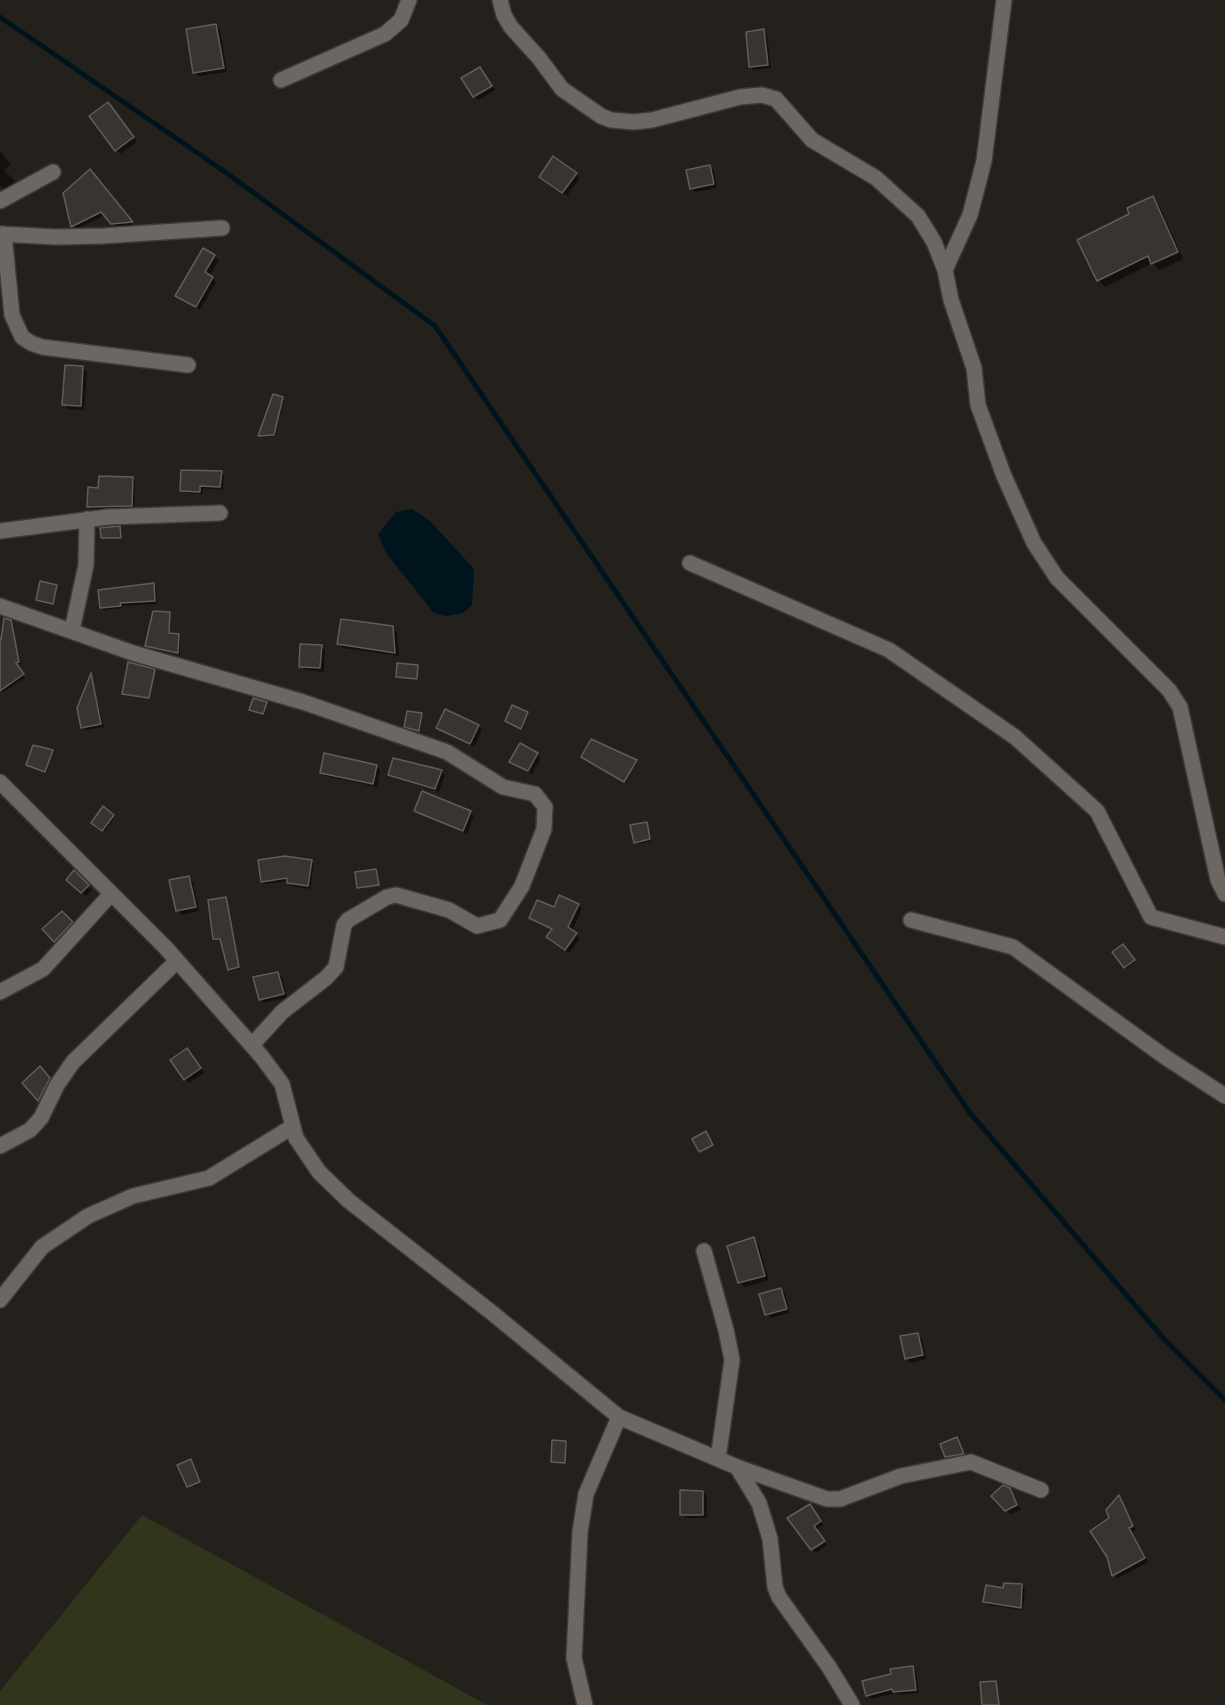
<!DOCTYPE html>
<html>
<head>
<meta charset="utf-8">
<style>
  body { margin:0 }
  canvas { display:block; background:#24201c }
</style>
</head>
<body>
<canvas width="1225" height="1705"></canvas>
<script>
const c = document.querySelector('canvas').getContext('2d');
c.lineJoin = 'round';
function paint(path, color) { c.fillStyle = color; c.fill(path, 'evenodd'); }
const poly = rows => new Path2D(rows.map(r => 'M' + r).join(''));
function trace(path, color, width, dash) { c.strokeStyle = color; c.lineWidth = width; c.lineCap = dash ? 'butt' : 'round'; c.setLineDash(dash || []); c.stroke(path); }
paint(poly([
  [142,1515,487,1705,0,1705,0,1691]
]), '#31351c');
paint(poly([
  [412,509,430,521,474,569,472,605,463,613,447,616,434,613,386,553,378,534,396,512]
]), '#00141d');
paint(poly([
  [216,26,220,30,227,72,199,76,194,72],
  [764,30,767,34,771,68,754,70,751,67],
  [480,68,495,90,479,100,474,96],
  [112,108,137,142,120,154,91,117],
  [0,150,11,165,4,170,15,181,5,190,0,185],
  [710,167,714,171,717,188,695,192,691,188],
  [576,174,580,178,567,196,540,177],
  [93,175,134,226,116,227,105,215,75,230,72,226],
  [1152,198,1159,205,1183,259,1159,270,1153,263,1105,287,1099,280,1079,241,1131,215],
  [214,256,219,260,209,276,216,282,200,310,177,296],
  [82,368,87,372,84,410,68,409,64,404],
  [274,396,284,400,275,436,262,437],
  [221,472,224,475,223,490,203,488,203,494,185,493,182,490],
  [133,479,135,481,134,508,92,509,89,507,100,489],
  [120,528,122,539,102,538],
  [153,584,156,587,157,604,122,606,123,608,104,610,101,607],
  [57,586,54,604,37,599],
  [169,613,170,635,180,637,180,654,147,646],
  [12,627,21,664,17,665,25,678,2,693,0,638],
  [392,628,397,632,399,656,343,648,339,644],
  [321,646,325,650,324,672,305,670,301,666],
  [418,666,418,680,397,676],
  [154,671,150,699,124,693],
  [91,676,104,727,86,730,82,727],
  [266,703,265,715,251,710],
  [527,714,523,729,508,722],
  [422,715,421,731,406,726],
  [478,726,482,730,474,747,438,727],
  [52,751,47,773,28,765],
  [537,754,541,758,532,774,511,762],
  [585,758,636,761,637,763,626,782],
  [377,767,380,770,377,787,325,776,321,773],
  [441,771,445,775,439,792,394,778,390,774],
  [416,811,470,812,474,816,467,834],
  [113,816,115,817,105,831,95,824],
  [646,823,651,841,637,844,635,842],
  [311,861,314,864,310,889,291,886,289,881,265,884,262,881],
  [376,871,380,886,358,887],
  [74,872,92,890,86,896,72,884],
  [188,878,193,882,199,911,182,915,177,910],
  [226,898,240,969,231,971,222,940,214,939],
  [578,905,582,909,572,931,580,938,569,953,552,940,553,930,531,918,555,909],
  [62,913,76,927,59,945,44,929],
  [1125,948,1135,962,1126,969,1125,967],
  [278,973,282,977,287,998,264,1003,260,999],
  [191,1054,204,1073,189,1083,185,1079],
  [40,1069,54,1083,43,1104,24,1083],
  [754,1239,758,1243,769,1280,744,1287,740,1283],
  [780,1290,785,1294,790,1313,771,1318,767,1314],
  [917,1334,922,1339,926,1359,911,1363,906,1359],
  [957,1439,967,1457,951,1461,946,1456],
  [565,1442,566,1464,554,1463,553,1461],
  [191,1461,201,1484,189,1487,188,1485],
  [1009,1489,1021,1510,1010,1514,1006,1510],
  [703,1492,707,1496,707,1518,686,1518,682,1514],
  [1119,1497,1136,1530,1132,1532,1148,1562,1117,1579,1114,1575,1111,1519],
  [813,1509,823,1525,816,1530,827,1545,816,1553,812,1549],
  [1021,1585,1025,1589,1023,1610,988,1605,985,1602,1005,1590],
  [913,1668,916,1671,919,1693,898,1695,895,1693,871,1699,868,1695]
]), '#0007');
trace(poly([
  [0,17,228,174,435,326,970,1113,1164,1339,1225,1400]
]), '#00141d', 5);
const building = poly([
  [216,24,224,68,193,73,186,29,216,24],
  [764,29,768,65,749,67,746,32,764,29],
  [480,67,492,86,473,97,461,78,480,67],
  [108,102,134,137,115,151,89,116,108,102],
  [553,156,577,173,562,193,539,177,553,156],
  [710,165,714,184,690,189,686,170,710,165],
  [90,169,133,222,111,224,101,212,71,227,63,193,90,169],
  [1153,196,1178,252,1151,264,1148,256,1097,281,1077,240,1129,214,1127,208,1153,196],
  [203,248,215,255,205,272,213,277,196,307,175,296,203,248],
  [65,365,83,366,81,406,62,405,65,365],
  [273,394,283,397,274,435,258,436,273,394],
  [181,470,222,471,220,487,200,486,200,492,180,491,181,470],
  [99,476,133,477,132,506,87,507,88,487,98,488,99,476],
  [120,526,121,538,101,538,100,528,120,526],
  [40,581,57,585,53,604,36,600,40,581],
  [154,583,155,601,120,603,121,606,100,608,98,590,154,583],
  [153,611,170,612,169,633,179,634,178,653,145,646,153,611],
  [4,618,11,620,19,662,16,663,24,674,0,691,0,638,1,640,4,618],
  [341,619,393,626,395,653,337,644,341,619],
  [300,644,322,645,320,668,299,667,300,644],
  [128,662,155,669,149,698,122,694,128,662],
  [397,663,418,665,417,679,396,677,397,663],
  [91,673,101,724,81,728,77,708,91,673],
  [253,698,267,702,263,714,249,710,253,698],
  [512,705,528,712,521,729,505,721,512,705],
  [445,709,479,725,470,744,436,728,445,709],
  [407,711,422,713,419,731,404,727,407,711],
  [591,739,637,760,624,782,581,757,591,739],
  [520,743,538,753,528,771,509,762,520,743],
  [33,745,53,750,45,772,26,765,33,745],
  [324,753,377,765,373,784,320,773,324,753],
  [393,758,442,770,435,789,388,775,393,758],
  [422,791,471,811,463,831,414,811,422,791],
  [103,806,114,815,102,831,91,823,103,806],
  [647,822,650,839,634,843,630,825,647,822],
  [285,856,312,860,308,886,287,883,287,878,261,882,258,860,285,856],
  [376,869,379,885,357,888,355,872,376,869],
  [74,870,89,885,81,893,66,880,74,870],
  [189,876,196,907,176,911,169,880,189,876],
  [559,895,579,904,568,927,577,933,565,950,546,937,552,929,529,918,537,900,554,907,559,895],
  [226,897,239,967,228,970,220,939,213,939,208,900,226,897],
  [62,911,73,922,54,942,42,929,62,911],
  [1123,944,1135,960,1124,968,1112,952,1123,944],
  [278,972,284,994,259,1000,253,977,278,972],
  [187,1048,201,1068,184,1080,170,1060,187,1048],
  [40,1066,50,1078,38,1101,22,1083,40,1066],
  [706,1131,713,1145,699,1152,692,1139,706,1131],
  [754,1237,765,1276,738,1283,727,1246,754,1237],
  [781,1288,787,1309,765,1315,759,1294,781,1288],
  [918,1333,923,1355,905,1359,900,1336,918,1333],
  [957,1437,964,1454,945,1457,940,1444,957,1437],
  [552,1440,566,1441,565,1463,551,1462,552,1440],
  [191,1459,200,1482,187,1487,177,1465,191,1459],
  [1003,1485,1010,1488,1017,1505,1005,1511,991,1496,1003,1485],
  [680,1490,703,1491,703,1515,680,1515,680,1490],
  [1119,1495,1133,1526,1129,1528,1145,1558,1112,1576,1107,1557,1090,1531,1109,1518,1106,1510,1119,1495],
  [810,1504,821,1521,814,1526,825,1541,811,1550,787,1518,810,1504],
  [1004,1583,1022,1584,1021,1608,983,1602,986,1585,1003,1588,1004,1583],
  [913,1666,916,1690,893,1692,892,1689,866,1696,862,1681,891,1674,890,1669,913,1666],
  [996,1681,999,1705,982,1705,980,1682,996,1681]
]);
paint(building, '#393430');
trace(building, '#625d59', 1.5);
const minor = poly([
  [500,0,504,15,511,27,539,58,562,89,601,116,611,120,634,122,652,120,740,97,762,95,776,99,812,140,876,178,918,216,934,242,945,270,951,300,974,368,978,405,1004,476,1034,543,1057,578,1169,690,1180,707,1218,880,1225,894],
  [281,80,385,34,401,20,409,0],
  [0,201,53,172],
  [0,234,56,237,103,236,222,228],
  [4,234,12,315,22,337,31,343,42,347,188,365],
  [945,270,970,215,984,161,1004,0],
  [0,531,108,517,220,513],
  [690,563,889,650,1015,737,1097,811,1151,917,1225,937],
  [0,606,133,653,303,702,447,752,503,787,535,794,545,807,544,829,522,886,500,920,477,926,449,910,396,895,387,897,348,920,344,925,336,967,326,978,282,1012,252,1045],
  [72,630,86,565,87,519],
  [0,782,166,948,262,1057,282,1084,296,1138,319,1172,349,1201,491,1312,619,1417,586,1494,580,1532,574,1658,585,1705],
  [911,920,1013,947,1165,1057,1225,1096],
  [0,992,43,969,111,894],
  [0,1146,30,1130,41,1118,57,1085,73,1062,177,961],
  [704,1251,726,1330,732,1360,718,1459],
  [0,1300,42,1247,88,1216,133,1196,209,1178,292,1127],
  [619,1417,737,1467,759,1503,764,1519,770,1539,775,1587,779,1597,829,1667,852,1705],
  [737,1467,827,1499,840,1499,901,1476,971,1462,1041,1490]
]);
trace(minor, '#3d3a37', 18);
trace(minor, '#6d6763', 15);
</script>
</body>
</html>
